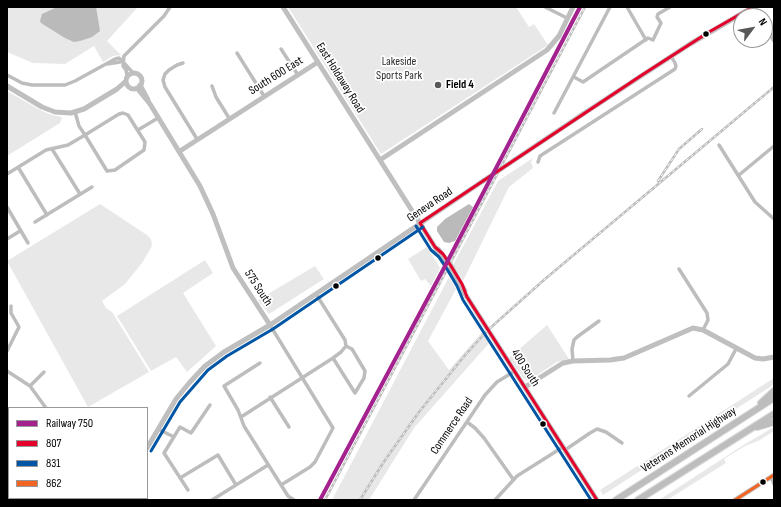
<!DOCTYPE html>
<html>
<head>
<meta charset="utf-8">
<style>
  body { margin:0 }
  #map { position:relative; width:781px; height:507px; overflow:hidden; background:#fff; font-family:"Sofia Sans Condensed",sans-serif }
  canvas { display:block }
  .frame { position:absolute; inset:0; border:8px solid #000; pointer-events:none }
  .legend { position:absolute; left:8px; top:407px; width:140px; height:92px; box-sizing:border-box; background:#fff; border:1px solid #999; margin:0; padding:5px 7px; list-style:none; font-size:12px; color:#000 }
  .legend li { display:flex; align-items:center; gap:8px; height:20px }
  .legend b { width:20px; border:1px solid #999 }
  .north { position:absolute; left:733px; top:8px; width:40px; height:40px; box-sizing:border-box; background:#fff; border:1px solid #999; border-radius:50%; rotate:58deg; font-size:11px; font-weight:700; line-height:16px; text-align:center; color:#000 }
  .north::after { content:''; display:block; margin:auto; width:14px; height:18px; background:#595959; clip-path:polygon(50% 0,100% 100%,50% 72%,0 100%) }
</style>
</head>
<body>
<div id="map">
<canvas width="781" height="507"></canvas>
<div class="frame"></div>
<ul class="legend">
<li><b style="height:5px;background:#a4228e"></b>Railway 750</li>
<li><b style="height:5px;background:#e4002b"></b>807</li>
<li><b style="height:5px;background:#0055a4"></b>831</li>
<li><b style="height:5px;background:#f26522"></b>862</li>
</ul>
<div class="north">N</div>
</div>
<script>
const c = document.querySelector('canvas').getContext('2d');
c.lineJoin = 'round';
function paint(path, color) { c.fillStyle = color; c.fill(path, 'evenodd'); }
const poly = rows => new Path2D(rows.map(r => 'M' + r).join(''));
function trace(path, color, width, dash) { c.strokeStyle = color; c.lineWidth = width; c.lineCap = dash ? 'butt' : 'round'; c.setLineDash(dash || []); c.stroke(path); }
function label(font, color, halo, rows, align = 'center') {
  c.font = font + ' "Sofia Sans Condensed",sans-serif'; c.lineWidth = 3.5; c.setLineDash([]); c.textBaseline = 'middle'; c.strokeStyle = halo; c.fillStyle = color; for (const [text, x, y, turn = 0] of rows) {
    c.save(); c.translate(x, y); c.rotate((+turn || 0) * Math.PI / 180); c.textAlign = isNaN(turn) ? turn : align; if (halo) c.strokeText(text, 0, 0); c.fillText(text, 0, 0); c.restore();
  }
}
paint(poly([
  [7,7,138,7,107,41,121,55,113,56,103,62,94,46,65,64,33,63,7,52],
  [288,7,516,7,529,27,534,24,548,45,381,154],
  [7,91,42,111,52,115,62,117,60,123,7,156],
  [533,158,531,162,533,168,509,187,463,281,453,265,498,181],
  [100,204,147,235,151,239,152,246,142,263,125,284,102,301,106,308,112,312,149,372,88,407,7,261],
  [427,247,440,268,431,286,425,279,421,281,408,259],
  [205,260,213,273,183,293,216,346,187,372,176,357,151,371,117,316],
  [315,266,324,279,269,314,258,300],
  [449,277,456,289,428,341,449,370,484,330,491,341,414,428,369,500,332,500],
  [547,325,569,359,557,362,531,379,527,380,524,379,509,358],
  [774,378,774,384,770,387,603,495,600,490],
  [774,427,774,431,760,440,745,446,724,459,726,463,667,500,659,500,745,444]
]), '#e8e8e8');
paint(poly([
  [57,7,96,7,100,31,92,37,80,41,74,42,65,38,41,23,40,21,42,14],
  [469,204,473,207,455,241,449,243,444,242,437,231,437,227,445,219]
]), '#bababa');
const highway = poly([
  [761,403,774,391],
  [757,427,774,422],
  [616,500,774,398],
  [638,500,774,414]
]);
trace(highway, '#dbdbdb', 8);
trace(poly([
  [545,7,567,18],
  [627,7,646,40],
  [281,49,298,75],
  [237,53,264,96],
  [124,63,133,73],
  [183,63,177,65,169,70,165,74,163,80,165,87,197,139],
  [107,64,120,62,122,60],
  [7,75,22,83,32,85,65,85,75,81,115,59,119,58,121,60],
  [127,76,126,70,123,66,124,56,164,16,170,7],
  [574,77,583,82,648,38,653,40,661,23,657,17,658,14,670,7],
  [212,86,216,97,229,118],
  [554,113,610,7],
  [138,130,158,118],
  [719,145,755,202,774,219],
  [52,149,80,194],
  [538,162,540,156,675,69,676,66,675,63,671,56],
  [18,167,47,215],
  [7,174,46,150,68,145,85,135,119,114,123,113,128,115,145,142,144,150,115,170,107,171,85,135,79,126,75,112],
  [739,175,774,146],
  [7,207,28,243],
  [35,222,92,187],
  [7,239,20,231],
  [679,269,707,313,708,320,703,330],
  [270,325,333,428,315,462,310,467,281,485],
  [7,351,19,327,11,313,11,306],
  [333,358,355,393,364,378,365,371,352,349,346,346],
  [573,361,572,349,574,340,577,337,599,321],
  [260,363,224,386,238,410,244,426,288,496,294,500],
  [7,371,30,386,46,408],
  [30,386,44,372],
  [689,396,728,364,736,349],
  [270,397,289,427],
  [241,417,333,358,341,352,346,346,345,340,316,294],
  [7,419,9,422],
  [467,422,475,428,484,438,513,479],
  [158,429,174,437],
  [565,450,590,433,597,429,606,432,622,443],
  [7,459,9,457],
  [771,477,774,484],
  [180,478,218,455,236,485],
  [188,490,164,453,180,427,191,433,210,405],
  [54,498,56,500],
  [108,498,111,500],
  [13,500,17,498],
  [212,500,268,465],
  [414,500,485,395,497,382,515,371],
  [495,500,517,476,563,447]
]), '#bdbdbd', 3.5);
trace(poly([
  [283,7,435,247,440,257,467,297,597,500],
  [754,7,760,16],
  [765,25,774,40],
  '126 81a8 8 0 1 1 16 0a8 8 0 1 1-16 0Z',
  [140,85,148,100],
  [7,86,42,107,55,112,71,113,84,109,117,89,126,81],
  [137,88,150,104,200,186,213,214,233,268,270,325],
  [583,114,690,44,753,7],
  [180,151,318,62],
  [380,160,547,50,559,36,573,7],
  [438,249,450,264,465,291],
  [525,387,563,363,573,361,610,360,624,358,693,328,703,330,755,358,763,359,774,357],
  [147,448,176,399,190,382,205,366,224,352,270,325,483,181],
  [118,500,119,498],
  [735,500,774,475]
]), '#bfbfbf', 5);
trace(highway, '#bdbdbd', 6);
const rail = poly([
  [658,181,679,149,702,129],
  [325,500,451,262,585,7],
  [360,500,383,463,419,412,466,354,488,330,545,279,774,87]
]);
trace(rail, '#bdbdbd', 2.5);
trace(rail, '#fff', 1, [3]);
trace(poly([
  [483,181,583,114]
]), '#bfbfbf', 5);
trace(poly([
  [420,223,642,75,709,32,753,7],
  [420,223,435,247,443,254,451,266,462,284,467,297,597,500]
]), '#e4002b', 3);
trace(poly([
  [416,226,431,250,439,257,447,269,457,286,463,300,591,500],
  [151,451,180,402,208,370,227,356,273,329,423,227]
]), '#0055a4', 3);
trace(poly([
  [735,500,774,475]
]), '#f26522', 3);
trace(poly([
  [320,500,444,268,580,7]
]), '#a4228e', 4);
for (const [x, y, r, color] of [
  [706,34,3.5,"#000"],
  [438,85,4,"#595959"],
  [378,258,3.5,"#000"],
  [336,286,3.5,"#000"],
  [543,424,3.5,"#000"],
  [763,482,3.5,"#000"]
]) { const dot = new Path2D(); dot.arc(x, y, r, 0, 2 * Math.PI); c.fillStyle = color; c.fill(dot); trace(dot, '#fff', 1.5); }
label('12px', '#2c2c2c', '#fff', [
  ["Lakeside",399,62],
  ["Sports Park",399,76]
]);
label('12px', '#000', '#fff', [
  ["South 600 East",276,76,-32],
  ["East Holdaway Road",340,78,58],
  ["Geneva Road",430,205,-34],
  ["575 South",258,288,57],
  ["400 South",525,368,57],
  ["Commerce Road",452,426,-56],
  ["Veterans Memorial Highway",689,440,-33]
]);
label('bold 12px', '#000', '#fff', [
  ["Field 4",446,85]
], 'left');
</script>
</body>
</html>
